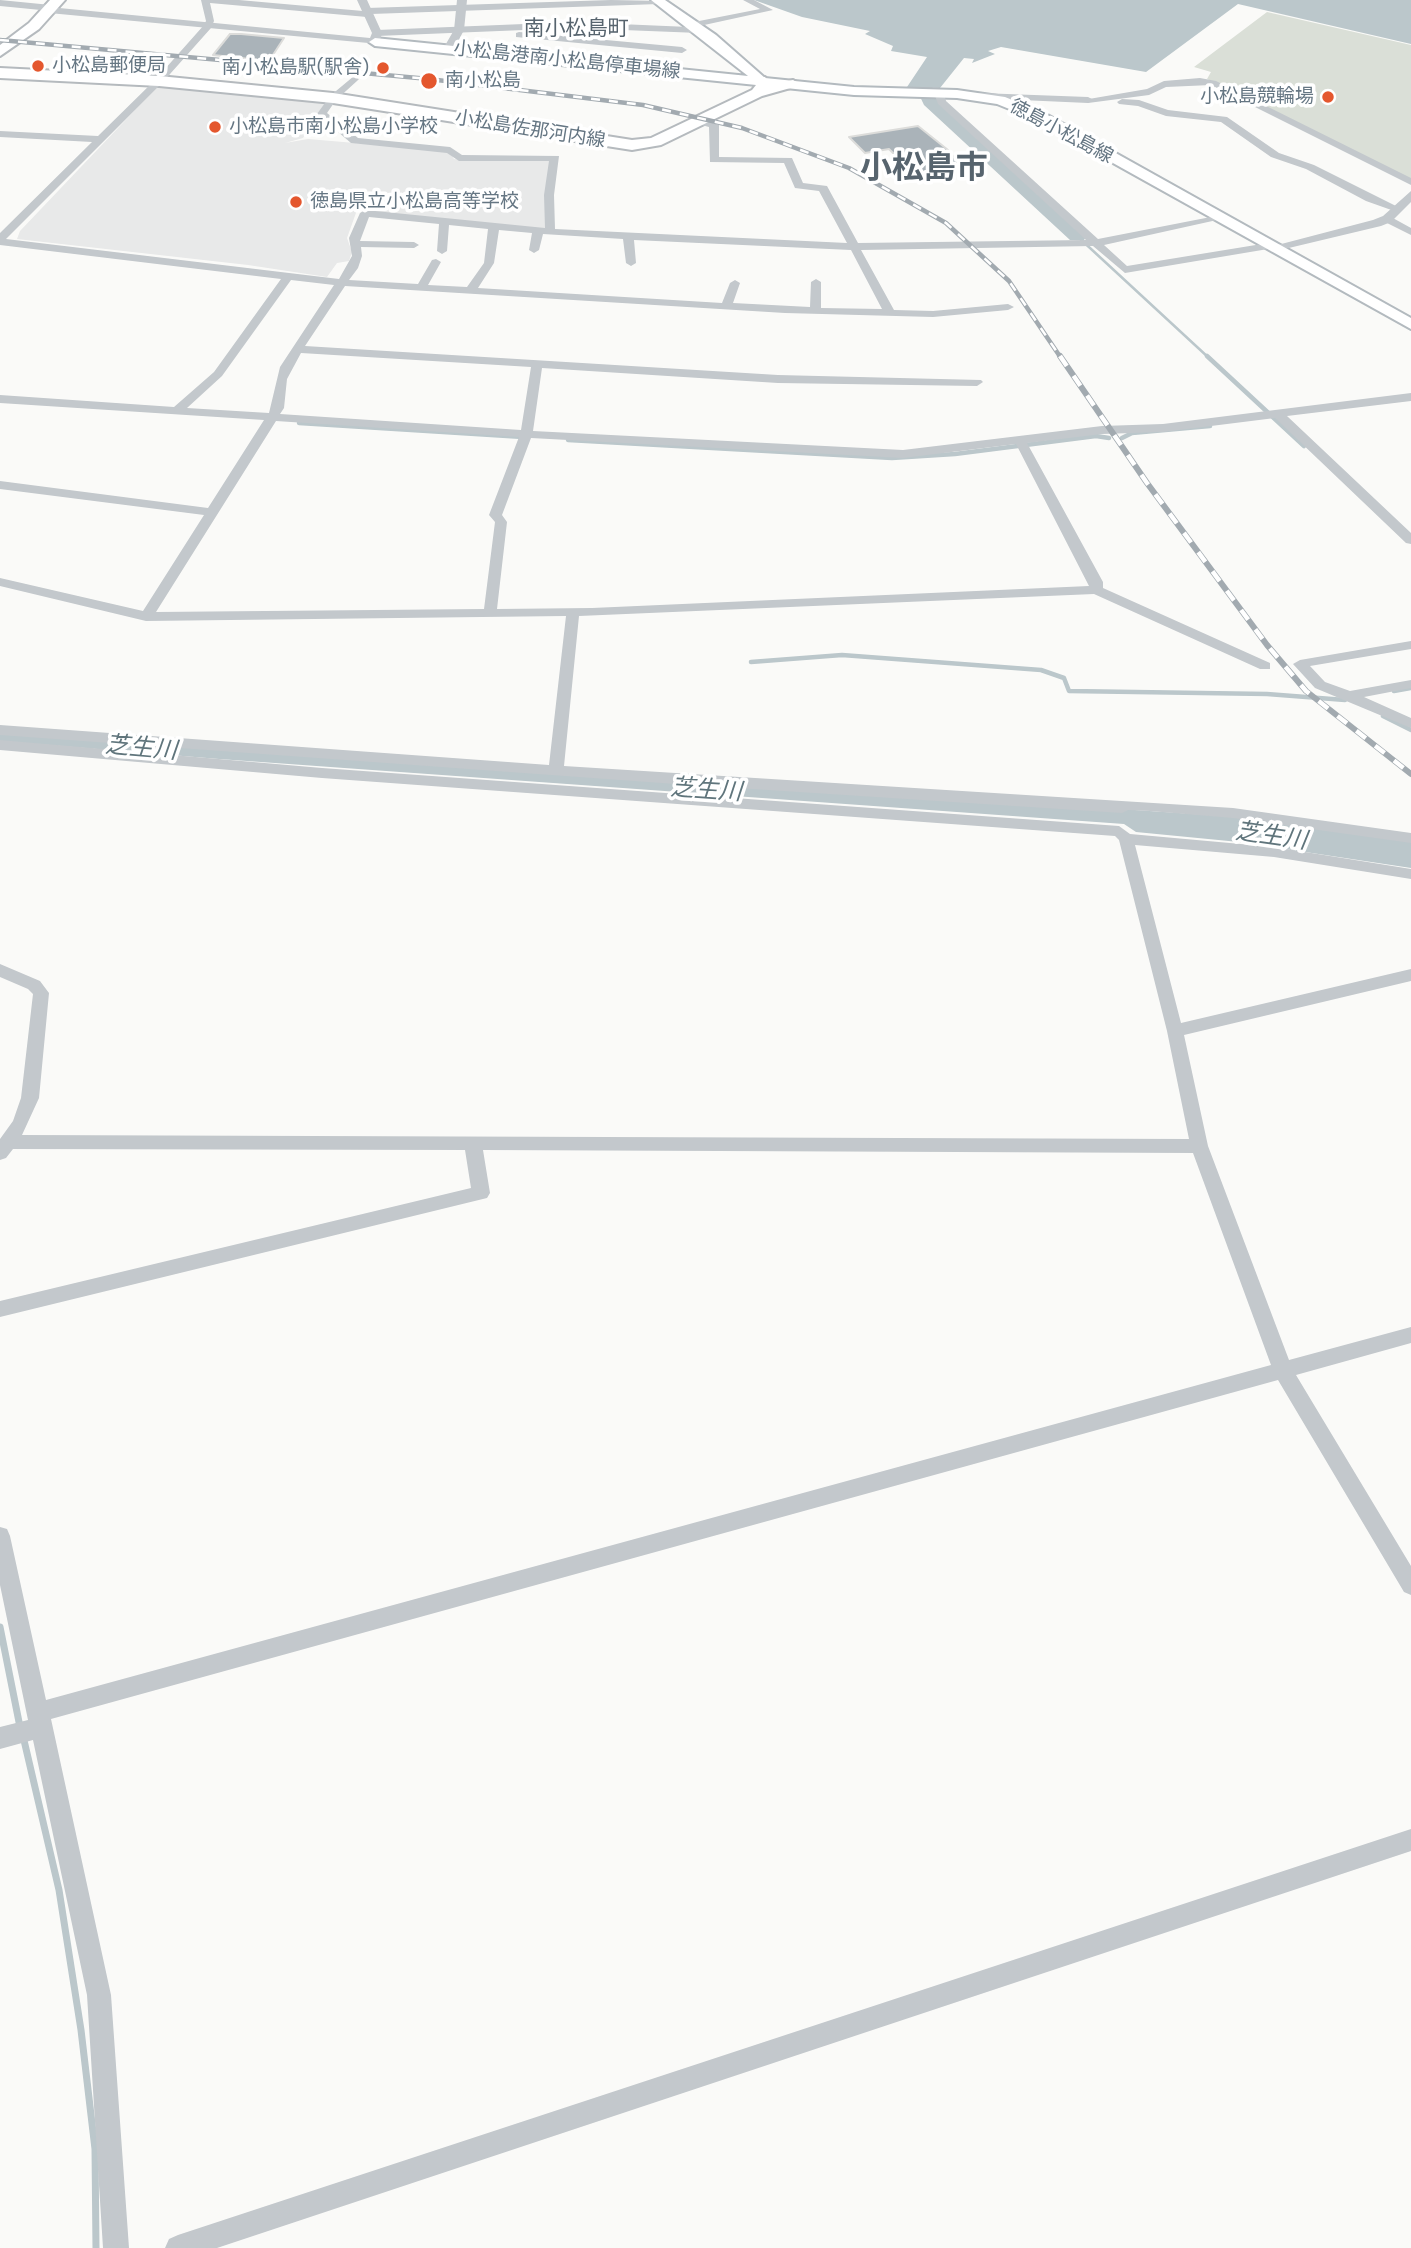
<!DOCTYPE html>
<html>
<head>
<meta charset="utf-8">
<style>
  body { margin:0 }
  canvas { display:block; background:#fafaf8 }
</style>
</head>
<body>
<canvas width="1411" height="2248"></canvas>
<script>
const c = document.querySelector('canvas').getContext('2d');
c.lineJoin = 'round';
function paint(path, color) { c.fillStyle = color; c.fill(path, 'evenodd'); }
const poly = rows => new Path2D(rows.map(r => 'M' + r).join(''));
function trace(path, color, width, dash) { c.strokeStyle = color; c.lineWidth = width; c.lineCap = dash ? 'butt' : 'round'; c.setLineDash(dash || []); c.stroke(path); }
function label(font, color, halo, rows, align = 'center') {
  c.font = font + ' "DM Sans","Noto Sans JP",sans-serif'; c.lineWidth = 7; c.setLineDash([]); c.textBaseline = 'middle'; c.strokeStyle = halo; c.fillStyle = color; for (const [text, x, y, turn = 0] of rows) {
    c.save(); c.translate(x, y); c.rotate((+turn || 0) * Math.PI / 180); c.textAlign = isNaN(turn) ? turn : align; if (halo) c.strokeText(text, 0, 0); c.fillText(text, 0, 0); c.restore();
  }
}
paint(poly([
  [166,85,328,100,303,138,285,143,308,139,449,151,454,159,463,160,552,160,545,195,545,229,357,210,347,238,352,252,349,261,337,263,327,277,248,265,17,239,20,231,137,108,158,87]
]), '#e8e9e9');
paint(poly([
  [1267,12,1411,45,1411,179,1207,79,1211,72,1194,67]
]), '#dadfd7');
paint(poly([
  [754,0,1411,0,1411,44,1238,4,1146,72,1001,47,988,51,995,54,972,63,974,59,964,58,940,88,907,87,927,57,891,51,893,46,865,34,870,31,802,17],
  [0,732,1237,817,1411,841,1411,868,1239,842,1136,832,1124,824,219,759,0,741]
]), '#bbc7cb');
trace(poly([
  [1077,236,1209,358]
]), '#bbc7cb', 2.5);
trace(poly([
  [1207,356,1304,446],
  [299,423,523,437],
  [1122,438,1132,433,1210,426],
  [568,440,892,458,955,454,1096,436,1109,438],
  [751,662,842,655,1041,670,1064,678,1069,691,1267,694,1345,700],
  [1394,691,1411,688],
  [1383,716,1411,730]
]), '#bbc7cb', 4.5);
trace(poly([
  [0,1627,20,1727],
  [23,1736,59,1890,81,2030,95,2149,96,2248]
]), '#bbc7cb', 7);
paint(poly([
  [924,81,930,82,938,99,1084,232,1087,236,1084,240,1070,240,924,105,915,86,924,81]
]), '#bbc7cb');
const building = poly([
  [230,34,241,34,284,38,269,61,213,55,230,34],
  [918,126,948,150,962,167,913,173,889,149,865,153,849,137,918,126]
]);
paint(building, '#aab3b9');
trace(building, '#dcdcda', 2);
const secondary = poly([
  [651,0,665,0,716,35,765,78,854,87,957,90,1005,97,1044,113,1411,318,1411,329,1034,119,997,104,957,98,854,95,375,46,369,42,375,38,748,76,651,0]
]);
const primary = poly([
  [50,0,65,0,39,29,0,56,0,45,29,23,50,0],
  [0,68,159,76,333,93,632,140,651,138,752,90,756,85,752,80,755,77,765,77,771,85,793,80,801,85,762,96,661,145,632,150,333,103,159,86,0,78,0,68]
]);
trace(secondary, '#b3babf', 4);
trace(primary, '#b5babe', 4);
paint(poly([
  [0,0,51,5,55,8,51,11,0,6,0,0],
  [201,0,239,0,363,11,367,8,611,0,663,1,659,4,371,14,367,17,210,3,214,21,211,28,162,83,6,239,339,279,352,256,349,238,360,213,365,210,545,228,544,195,549,161,459,161,447,153,351,143,317,114,330,96,354,76,359,79,357,81,336,100,327,113,358,138,450,147,462,155,559,156,554,195,555,229,847,243,819,191,795,188,784,163,710,162,709,127,694,123,694,119,697,118,719,125,719,157,792,158,803,183,827,186,858,243,1086,240,938,104,934,93,939,90,944,93,946,101,1098,239,1221,215,1226,218,1104,245,1127,266,1268,243,1273,246,1268,249,1125,273,1093,246,861,250,894,310,933,311,1008,304,1014,307,1008,310,933,317,785,313,345,286,305,346,778,375,981,380,983,382,977,386,778,383,542,368,533,431,903,450,1102,426,1163,424,1411,393,1411,401,1287,416,1411,533,1411,544,1406,543,1275,418,1163,432,1102,434,1027,443,1103,582,1103,588,1270,663,1270,669,1260,669,1094,594,579,616,564,766,1233,808,1411,833,1411,843,1233,818,1150,811,1128,810,1122,813,676,784,0,735,0,725,549,765,566,616,146,621,0,586,0,578,143,611,204,515,0,489,0,481,208,508,264,420,0,403,0,395,174,407,214,372,281,279,0,245,0,233,92,142,0,137,0,131,98,136,156,79,204,25,206,21,201,0],
  [369,217,439,224,437,251,442,254,447,251,449,225,488,229,484,263,467,287,428,285,441,262,436,259,432,260,418,284,349,280,358,268,362,256,361,247,414,248,419,245,414,242,360,241,369,217],
  [499,230,532,233,529,250,534,253,539,250,543,234,623,239,626,263,631,266,636,263,634,240,851,250,882,309,821,308,821,282,816,279,811,282,810,307,733,303,740,283,735,280,730,283,722,303,478,288,494,263,499,230],
  [291,280,334,285,280,367,269,413,187,408,222,376,291,280],
  [301,353,531,367,521,430,280,414,284,408,287,379,301,353],
  [276,421,519,437,489,515,495,522,484,609,156,612,276,421],
  [531,438,903,458,1016,444,1089,586,592,608,497,609,507,522,502,515,531,438],
  [743,0,754,0,773,10,695,27,702,28,699,33,573,28,377,36,372,33,377,30,573,22,689,27,689,23,760,9,743,0],
  [519,32,682,47,687,50,682,53,516,37,516,33,519,32],
  [1200,78,1216,81,1411,178,1411,185,1211,85,1166,87,1149,95,1088,103,1083,100,1147,89,1164,81,1200,78],
  [1122,99,1139,100,1168,110,1227,117,1279,153,1314,165,1402,209,1397,212,1366,201,1306,169,1271,157,1221,122,1166,116,1138,106,1119,104,1117,102,1122,99],
  [1383,217,1391,217,1411,228,1411,235,1383,221,1383,217],
  [1411,641,1411,649,1310,666,1325,682,1350,691,1411,680,1411,688,1364,697,1411,718,1411,728,1315,688,1293,664,1300,660,1411,641],
  [0,740,322,768,1119,826,1130,834,1274,847,1411,869,1411,879,1274,857,1135,845,1181,1023,1411,969,1411,981,1184,1035,1208,1146,1289,1360,1411,1327,1411,1343,1296,1375,1411,1566,1411,1595,1404,1592,1278,1380,51,1719,111,1995,129,2248,103,2248,87,1995,33,1740,0,1749,0,1727,28,1720,0,1585,0,1527,7,1529,10,1536,46,1700,1271,1365,1193,1153,483,1150,490,1193,487,1198,0,1317,0,1301,471,1188,465,1150,13,1149,6,1158,0,1160,0,1139,13,1121,21,1098,33,994,28,989,0,977,0,964,40,981,49,993,39,1098,22,1135,1189,1139,1167,1031,1119,840,1115,836,322,778,0,750,0,740],
  [1411,1829,1411,1851,217,2248,165,2248,169,2239,178,2235,1411,1829]
]), '#c3c8cc');
paint(poly([
  [357,0,367,0,382,33,379,44,49,13,44,10,49,7,370,38,372,33,357,0],
  [457,0,467,0,464,30,453,51,449,52,443,49,454,30,457,0],
  [980,93,1088,97,1094,100,1088,103,976,98,976,94,980,93],
  [1411,191,1411,202,1391,222,1381,226,1272,252,1266,248,1373,220,1383,216,1411,191]
]), '#c3c8cc');
paint(secondary, '#fff');
paint(primary, '#fff');
const railFar1 = poly([
  [0,40,429,79,643,105,742,128,849,168,946,223,1009,281,1061,358]
]);
const rail = poly([
  [1060,356,1147,483,1267,645,1306,691,1411,774]
]);
trace(railFar1, '#a2aab0', 4.5);
trace(rail, '#a2aab0', 6);
trace(railFar1, '#fff', 2.5, [9]);
trace(rail, '#fff', 4.5, [12]);
for (const [x, y, r, color] of [
  [38,66,7,"#e4572e"],
  [383,68,7,"#e4572e"],
  [429,81,9,"#e4572e"],
  [1328,97,7,"#e4572e"],
  [215,127,7,"#e4572e"],
  [296,202,7,"#e4572e"]
]) { const dot = new Path2D(); dot.arc(x, y, r, 0, 2 * Math.PI); c.fillStyle = color; c.fill(dot); trace(dot, '#fff', 2.5); }
label('19px', '#657683', '#fff', [
  ["小松島港南小松島停車場線",567,61,6],
  ["小松島佐那河内線",530,130,9],
  ["徳島小松島線",1061,132,28]
]);
label('19px', '#657683', '#fff', [
  ["小松島郵便局",52,66],
  ["南小松島駅(駅舎)",369,68,"right"],
  ["南小松島",445,81],
  ["小松島競輪場",1314,97,"right"],
  ["小松島市南小松島小学校",229,127],
  ["徳島県立小松島高等学校",310,202]
], 'left');
label('21px', '#57646e', '#fff', [
  ["南小松島町",576,29]
]);
label('italic 24px', '#60757c', '#fff', [
  ["芝生川",141,749,5],
  ["芝生川",706,791,4],
  ["芝生川",1271,837,8]
]);
label('bold 32px', '#57646e', '#fff', [
  ["小松島市",924,170]
]);
</script>
</body>
</html>
